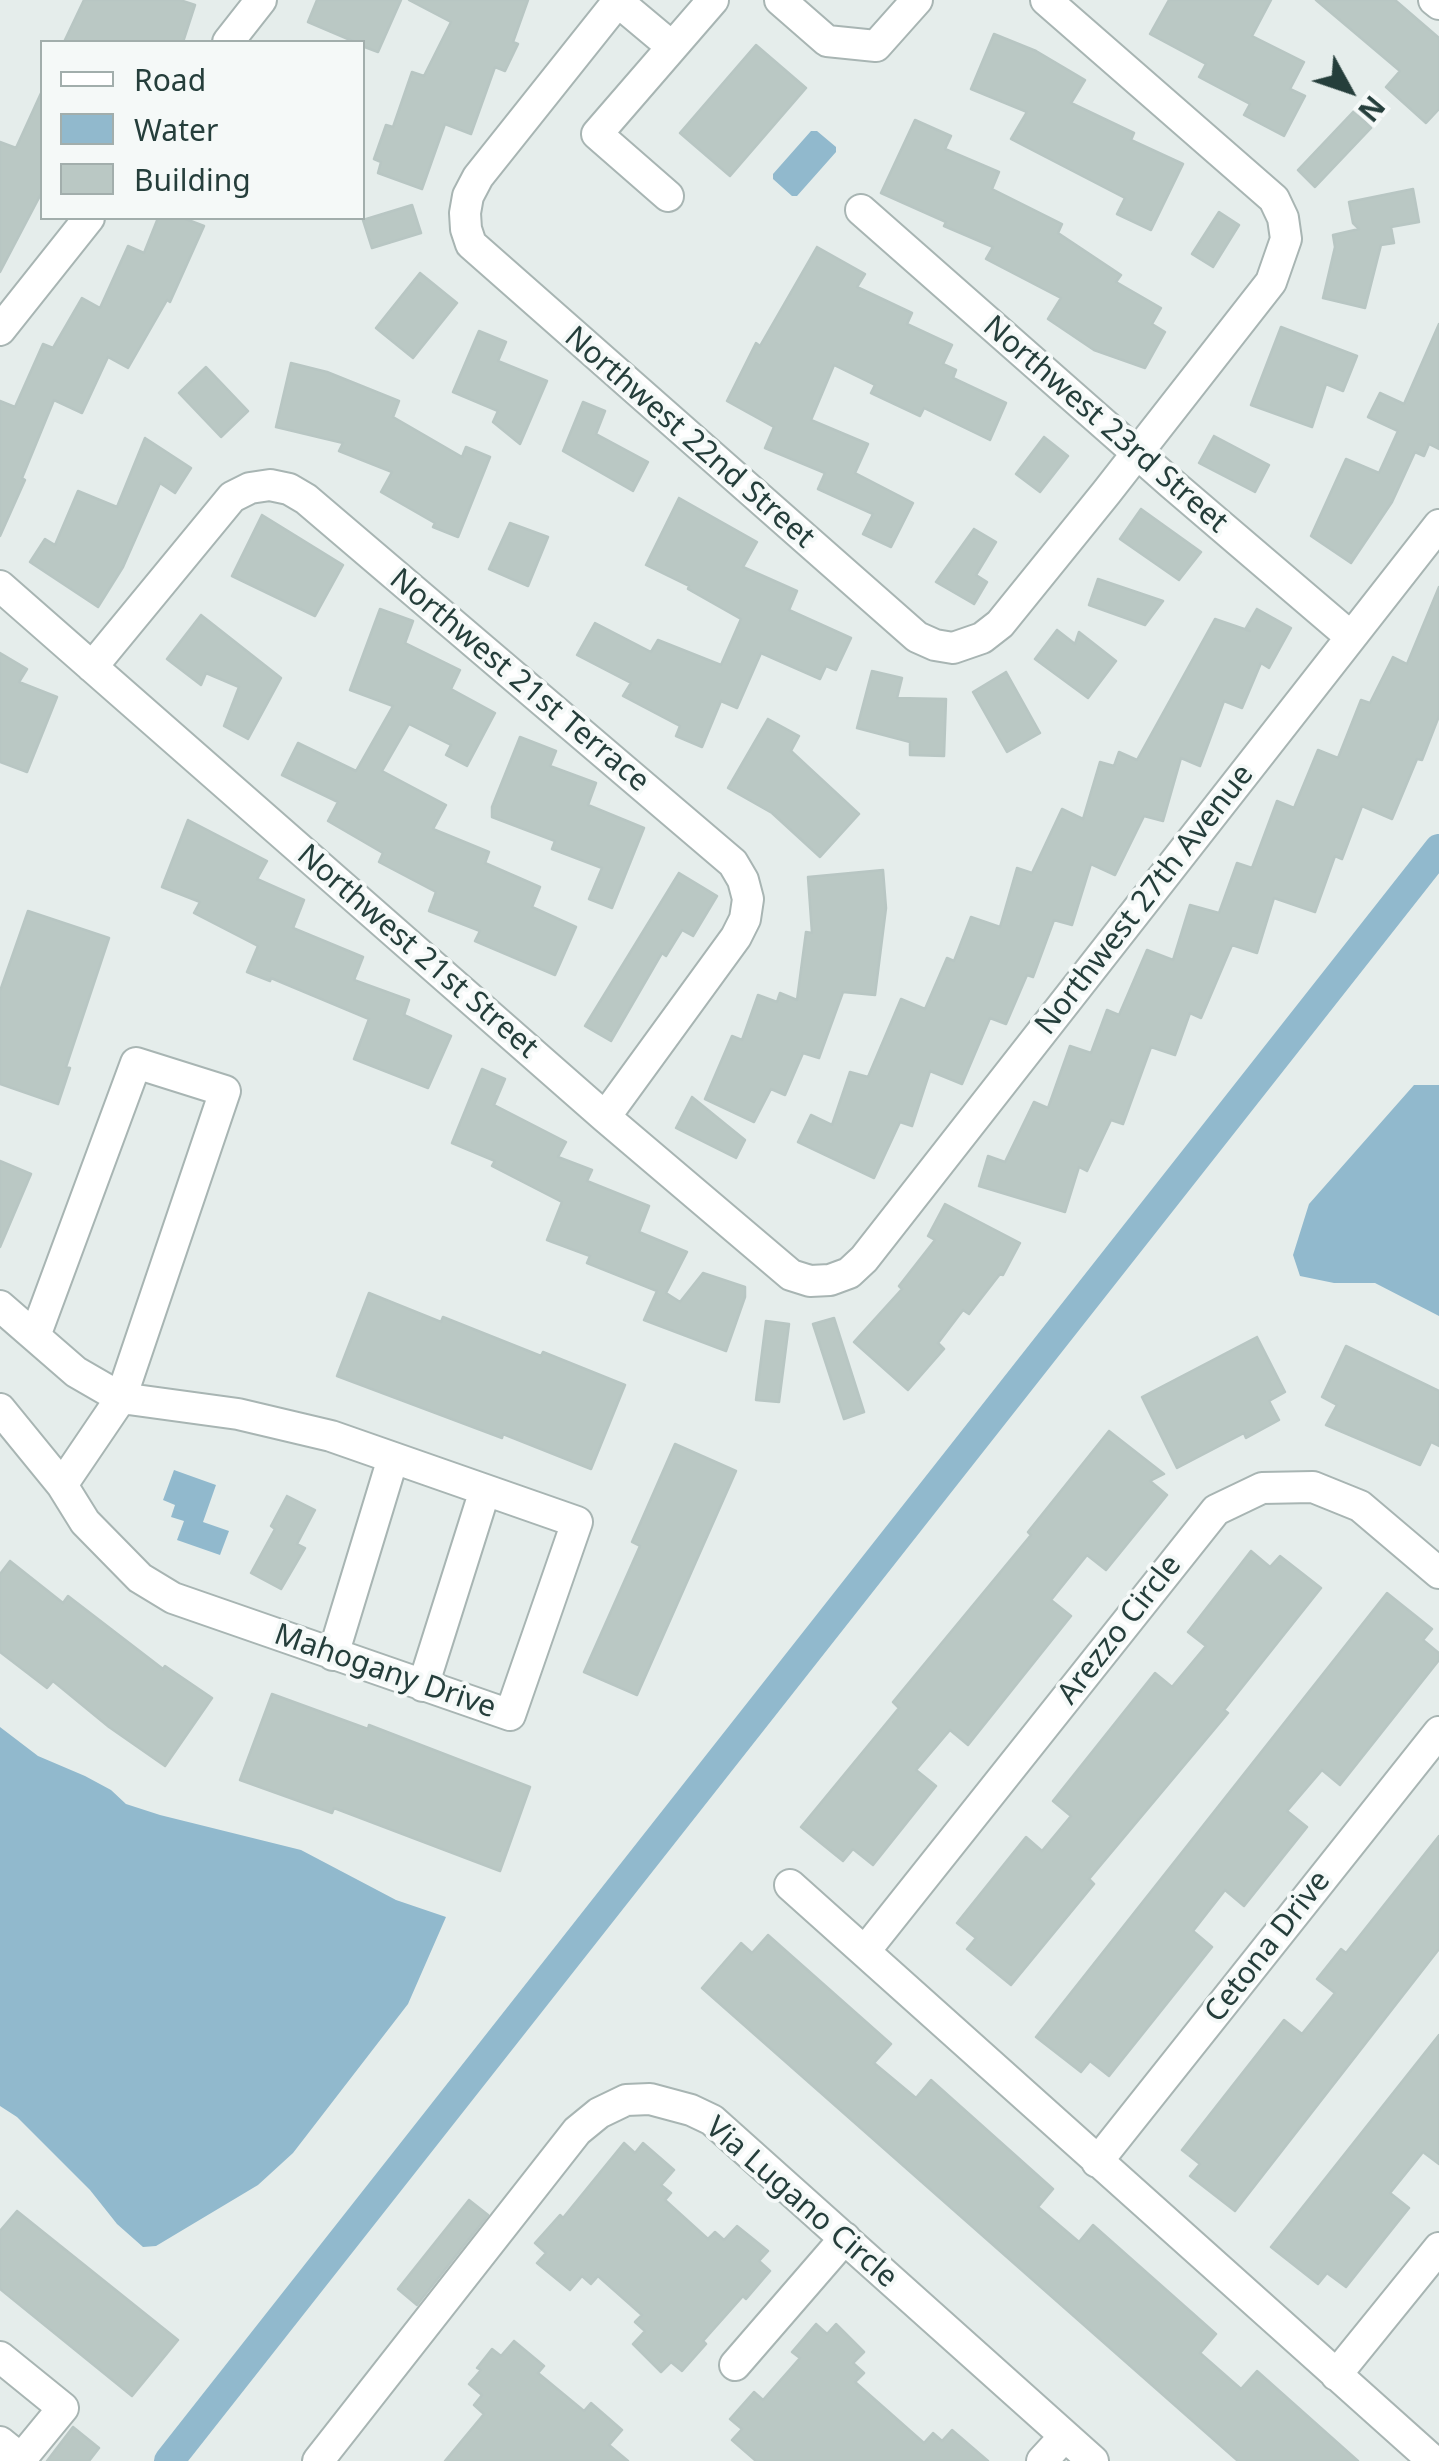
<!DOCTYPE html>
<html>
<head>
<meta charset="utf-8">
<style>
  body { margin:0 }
  #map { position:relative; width:1439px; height:2461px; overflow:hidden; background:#e5edeb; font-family:"Noto Sans",sans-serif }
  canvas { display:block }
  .legend { position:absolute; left:40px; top:40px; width:325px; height:180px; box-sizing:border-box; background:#f5f9f8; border:2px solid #a2aeac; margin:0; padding:12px 18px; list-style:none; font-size:30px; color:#253e3b }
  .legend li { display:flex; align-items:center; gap:20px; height:50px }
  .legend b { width:50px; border:2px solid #a2aeac }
  .north { position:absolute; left:1299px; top:40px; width:100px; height:100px; -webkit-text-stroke:8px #f5f9f8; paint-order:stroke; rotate:130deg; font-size:28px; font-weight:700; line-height:40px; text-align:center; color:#253e3b }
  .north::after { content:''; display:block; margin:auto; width:35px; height:45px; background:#253e3b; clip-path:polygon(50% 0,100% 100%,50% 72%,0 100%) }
</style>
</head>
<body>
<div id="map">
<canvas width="1439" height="2461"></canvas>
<ul class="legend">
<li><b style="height:12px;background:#fff"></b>Road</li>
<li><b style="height:28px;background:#91b9cd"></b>Water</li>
<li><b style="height:28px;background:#bac8c4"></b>Building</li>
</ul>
<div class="north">N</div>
</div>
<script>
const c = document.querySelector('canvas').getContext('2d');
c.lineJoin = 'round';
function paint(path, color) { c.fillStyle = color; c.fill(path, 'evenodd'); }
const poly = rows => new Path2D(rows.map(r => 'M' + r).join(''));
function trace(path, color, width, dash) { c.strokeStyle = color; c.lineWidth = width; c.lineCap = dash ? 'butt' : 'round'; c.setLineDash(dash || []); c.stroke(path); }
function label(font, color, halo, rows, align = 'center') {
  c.font = font + ' "Noto Sans",sans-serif'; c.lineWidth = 8; c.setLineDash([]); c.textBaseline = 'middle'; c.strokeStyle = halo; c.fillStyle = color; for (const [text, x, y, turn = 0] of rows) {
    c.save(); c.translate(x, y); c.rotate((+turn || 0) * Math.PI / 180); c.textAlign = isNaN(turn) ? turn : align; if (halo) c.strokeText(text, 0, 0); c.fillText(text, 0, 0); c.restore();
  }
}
paint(poly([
  [811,131,817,131,836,147,836,152,797,196,792,196,773,179,773,174],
  [1414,1085,1439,1085,1439,1316,1375,1283,1334,1283,1300,1276,1293,1255,1309,1204],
  [174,1470,216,1485,203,1522,229,1531,220,1555,177,1540,184,1521,171,1517,175,1505,163,1500],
  [0,1727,38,1756,85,1776,111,1790,126,1804,160,1815,301,1850,396,1900,446,1917,408,2004,293,2153,258,2185,156,2246,143,2247,117,2224,90,2190,17,2117,0,2106]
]), '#91b9cd');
trace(poly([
  [169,2461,1439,849]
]), '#91b9cd', 30);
const building = poly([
  [84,0,180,0,195,5,183,42,64,42,84,0],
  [317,0,401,0,378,52,362,46,362,42,355,42,308,22,317,0],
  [409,0,528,0,513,42,518,44,505,71,495,67,471,134,445,124,422,189,378,173,381,162,374,159,386,125,393,127,412,72,424,76,451,22,409,0],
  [1169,0,1271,0,1252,36,1304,62,1290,89,1305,96,1284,136,1244,115,1250,104,1199,77,1206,64,1150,34,1169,0],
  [1316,0,1395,0,1439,38,1439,109,1426,123,1386,87,1400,71,1316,0],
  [994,34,1036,51,1085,80,1071,103,1134,133,1131,140,1183,164,1151,230,1117,214,1125,198,1011,139,1027,112,971,89,994,34],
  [756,45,806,88,730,176,680,133,756,45],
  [42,91,42,192,0,272,0,142,16,148,42,91],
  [1354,111,1371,128,1315,187,1298,170,1354,111],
  [915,120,951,136,945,149,999,172,992,189,1062,224,1058,233,1121,275,1116,282,1161,308,1152,324,1165,332,1145,368,1094,350,1048,319,1061,298,986,259,993,247,944,226,946,222,881,193,915,120],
  [1413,189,1419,222,1391,227,1394,243,1381,245,1365,308,1323,298,1335,247,1333,235,1359,229,1353,223,1349,202,1413,189],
  [412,205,421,233,372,248,363,220,412,205],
  [1219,212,1239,225,1213,267,1192,254,1219,212],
  [158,218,183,218,204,226,170,302,167,300,128,368,108,357,82,413,54,400,22,478,25,480,0,536,0,401,15,407,43,344,53,348,82,298,100,308,128,246,144,253,158,218],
  [817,247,865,274,857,287,912,313,907,324,952,345,943,364,956,370,953,378,1006,403,990,440,924,408,920,416,871,393,875,385,834,365,811,420,868,444,855,473,913,503,891,547,863,534,873,514,818,489,825,473,765,448,774,427,727,401,756,343,760,346,817,247],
  [420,273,457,303,413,358,376,328,420,273],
  [1439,324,1439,449,1429,444,1424,456,1415,452,1392,502,1351,563,1311,536,1346,459,1379,473,1398,431,1368,417,1380,393,1404,404,1439,324],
  [1281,327,1357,356,1343,391,1326,384,1312,427,1251,405,1281,327],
  [479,331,506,342,498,361,547,381,520,444,493,422,498,411,453,392,479,331],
  [291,363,327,372,399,401,393,417,462,457,466,447,490,457,458,537,433,527,435,523,381,492,392,472,339,451,343,443,276,427,291,363],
  [206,367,248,411,221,437,179,393,206,367],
  [583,402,605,411,596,434,648,462,633,491,563,451,583,402],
  [1214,436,1269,465,1255,492,1199,463,1214,436],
  [1044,437,1068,456,1040,492,1016,474,1044,437],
  [145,438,191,468,175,493,160,483,123,567,98,607,30,562,45,539,55,545,78,491,117,507,145,438],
  [679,498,757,542,743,567,797,591,789,610,851,638,836,670,826,666,820,679,761,653,737,708,721,701,702,747,676,736,680,726,623,696,631,683,577,655,595,623,651,652,658,640,721,665,741,619,688,589,689,586,646,565,679,498],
  [1141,509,1201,552,1179,580,1120,539,1141,509],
  [262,515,343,565,315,616,232,576,262,515],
  [510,523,548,537,528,586,489,569,510,523],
  [974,529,996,542,976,575,987,582,974,604,936,582,974,529],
  [1098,579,1163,601,1145,625,1089,605,1098,579],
  [1439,587,1439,716,1422,760,1417,759,1392,819,1362,806,1342,859,1335,856,1315,912,1274,898,1257,953,1232,945,1201,1018,1190,1013,1175,1055,1151,1047,1123,1124,1111,1120,1087,1171,1079,1167,1065,1212,979,1186,988,1156,1005,1162,1034,1102,1048,1108,1070,1046,1091,1053,1107,1010,1119,1015,1147,950,1173,960,1190,905,1219,913,1237,863,1252,868,1277,801,1294,808,1318,750,1338,758,1361,700,1370,703,1393,657,1407,664,1439,587],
  [380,609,413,621,405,643,460,670,451,689,495,713,467,766,446,755,451,745,409,724,382,771,446,805,433,829,489,852,485,863,540,887,532,907,576,927,555,975,475,941,480,931,429,911,436,892,379,862,383,853,328,821,338,802,282,775,298,743,356,771,393,706,350,690,380,609],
  [1257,609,1291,628,1269,668,1261,663,1242,708,1224,701,1200,766,1181,758,1163,821,1144,816,1115,875,1091,864,1072,925,1054,920,1033,977,1027,975,1006,1024,990,1018,962,1084,930,1071,912,1126,900,1122,874,1178,798,1142,811,1115,832,1125,850,1072,868,1077,901,999,925,1009,947,958,954,961,971,917,1000,927,1017,868,1032,873,1062,809,1083,819,1100,762,1114,766,1119,752,1137,760,1215,619,1250,631,1246,628,1257,609],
  [201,615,281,678,248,739,224,726,239,687,206,673,201,685,167,659,201,615],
  [1057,630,1075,644,1079,632,1116,661,1088,698,1035,659,1057,630],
  [0,653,27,669,19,682,57,697,27,772,0,762,0,653],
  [872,671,902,678,897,698,946,699,944,756,910,755,910,742,857,728,872,671],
  [1006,672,1040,733,1007,752,973,692,1006,672],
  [768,719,799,736,791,751,859,814,820,857,772,813,728,788,768,719],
  [520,737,556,751,550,766,596,783,588,805,644,828,612,908,589,899,602,868,552,849,555,841,492,817,492,807,520,737],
  [188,820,267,861,257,879,304,900,293,928,363,957,354,980,409,1000,404,1015,451,1036,428,1088,354,1059,369,1019,271,978,270,981,247,972,258,946,194,913,200,902,162,887,188,820],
  [883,870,886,908,875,995,843,992,819,1058,803,1053,785,1095,771,1089,754,1122,705,1099,732,1036,742,1040,758,995,777,1002,780,993,797,1000,806,932,812,933,808,877,883,870],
  [679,873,717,896,693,936,682,930,666,956,662,953,611,1041,585,1026,679,873],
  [28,911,109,938,66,1067,70,1068,58,1104,0,1084,0,991,28,911],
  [482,1069,505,1079,494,1105,566,1142,558,1157,592,1170,587,1181,649,1206,639,1232,687,1252,666,1293,680,1302,703,1273,745,1287,745,1297,726,1351,644,1320,657,1291,587,1263,590,1256,547,1240,562,1202,492,1166,495,1161,452,1143,482,1069],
  [692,1097,745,1140,736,1158,676,1128,692,1097],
  [0,1161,31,1174,0,1247,0,1161],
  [945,1204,1020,1243,1003,1275,1000,1274,969,1314,963,1310,938,1343,944,1349,908,1390,854,1342,902,1289,899,1286,935,1240,928,1236,945,1204],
  [369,1293,441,1322,443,1317,541,1356,543,1352,625,1385,591,1469,503,1434,502,1438,337,1376,369,1293],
  [834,1318,864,1412,844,1419,813,1324,834,1318],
  [766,1321,789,1324,779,1402,756,1400,766,1321],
  [1257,1337,1285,1392,1269,1401,1279,1420,1246,1438,1244,1433,1177,1468,1142,1397,1257,1337],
  [1346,1346,1439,1391,1439,1446,1431,1442,1420,1465,1326,1425,1337,1405,1322,1397,1346,1346],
  [1109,1431,1164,1474,1150,1481,1167,1495,1106,1570,1087,1555,1051,1600,1071,1616,968,1745,950,1730,916,1770,936,1786,873,1865,853,1849,843,1861,801,1827,899,1708,893,1702,1031,1535,1028,1532,1109,1431],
  [675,1444,736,1471,637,1695,584,1672,640,1546,632,1542,675,1444],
  [287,1496,315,1510,297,1544,305,1548,281,1589,251,1573,275,1529,271,1526,287,1496],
  [1251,1551,1270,1567,1280,1556,1321,1588,1224,1710,1228,1713,1089,1879,1094,1884,1011,1985,967,1949,976,1938,957,1923,1026,1837,1042,1851,1071,1816,1053,1801,1155,1673,1172,1687,1206,1646,1188,1632,1251,1551],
  [10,1561,63,1603,68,1596,163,1669,165,1666,212,1698,165,1766,109,1727,53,1681,47,1688,0,1652,0,1574,10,1561],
  [1387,1593,1432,1629,1423,1640,1439,1653,1439,1660,1340,1785,1322,1770,1287,1811,1307,1827,1244,1906,1225,1890,1193,1931,1212,1947,1109,2076,1090,2061,1081,2072,1036,2037,1387,1593],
  [272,1694,368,1729,369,1725,530,1787,500,1871,334,1808,332,1813,240,1780,272,1694],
  [1439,1836,1439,1949,1235,2211,1190,2176,1200,2164,1182,2150,1284,2020,1302,2034,1335,1993,1317,1979,1341,1949,1346,1953,1439,1836],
  [768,1935,891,2044,874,2063,916,2098,931,2080,1053,2189,1038,2207,1079,2242,1093,2225,1216,2334,1200,2353,1241,2389,1257,2371,1358,2461,1238,2461,702,1988,741,1943,752,1953,768,1935],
  [1439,2035,1439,2164,1423,2152,1390,2193,1409,2208,1346,2287,1327,2273,1318,2284,1271,2247,1439,2035],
  [624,2143,635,2153,643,2143,674,2170,661,2185,671,2193,665,2200,708,2239,715,2232,724,2240,737,2226,768,2251,759,2261,770,2271,746,2299,743,2296,703,2341,706,2344,682,2371,671,2362,661,2372,633,2344,645,2331,635,2322,642,2315,598,2276,591,2284,582,2276,570,2290,537,2263,546,2253,535,2243,560,2215,563,2218,624,2143],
  [469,2200,488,2215,417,2305,398,2289,469,2200],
  [17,2211,178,2340,132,2396,0,2289,0,2231,17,2211],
  [816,2324,827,2334,836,2324,864,2352,853,2363,864,2373,855,2382,924,2443,933,2433,942,2441,952,2430,988,2461,756,2461,732,2440,742,2429,730,2419,754,2392,763,2400,800,2358,792,2352,816,2324],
  [514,2341,544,2366,538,2373,584,2411,591,2403,622,2430,609,2445,628,2461,445,2461,484,2414,474,2405,482,2395,469,2384,481,2370,477,2368,492,2349,501,2356,514,2341],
  [73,2427,99,2448,89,2461,47,2461,73,2427]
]);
paint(building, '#bac8c4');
trace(building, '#b8c6c3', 2.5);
const minor = poly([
  [616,0,671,46],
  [619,0,478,177,468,196,465,213,466,229,471,244,917,637,935,645,953,648,982,638,1000,624,1106,493,1271,282,1286,239,1283,218,1274,199,1046,0],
  [780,0,827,41,876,46,917,0],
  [1434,0,1439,4],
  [228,42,261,0],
  [668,196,597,134,713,0],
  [861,210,1172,484,1351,637],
  [0,330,89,218],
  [0,586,605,1117,791,1275,810,1281,830,1280,849,1273,864,1259,1439,525],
  [92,667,232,497,250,488,270,485,289,489,306,499,733,863,743,880,748,899,745,919,736,937,605,1117],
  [0,1306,76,1372,121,1398,238,1414,331,1436,577,1522,510,1715,173,1598,140,1578,85,1522,62,1485,0,1409],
  [35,1336,136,1063,225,1091,121,1398,62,1485],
  [333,1655,393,1458],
  [423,1686,485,1490],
  [790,1885,1430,2458],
  [865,1951,1216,1510,1262,1488,1313,1487,1360,1506,1439,1573],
  [1097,2162,1439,1732],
  [0,2357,63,2408,21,2459,0,2442],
  [735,2365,845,2238],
  [1336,2375,1439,2248],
  [318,2461,577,2131,599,2113,626,2100,650,2099,691,2110,712,2120,1093,2461],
  [1042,2461,1065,2436]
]);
trace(minor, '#a8b5b3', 34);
trace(minor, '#fff', 30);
label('30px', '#253e3b', '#f5f9f8', [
  ["Northwest 23rd Street",1105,425,41],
  ["Northwest 22nd Street",689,438,41],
  ["Northwest 21st Terrace",519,681,40],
  ["Northwest 27th Avenue",1145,900,-52],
  ["Northwest 21st Street",417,952,41],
  ["Arezzo Circle",1120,1630,-52],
  ["Mahogany Drive",385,1672,19],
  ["Cetona Drive",1268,1947,-52],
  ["Via Lugano Circle",801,2203,41]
]);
</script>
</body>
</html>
